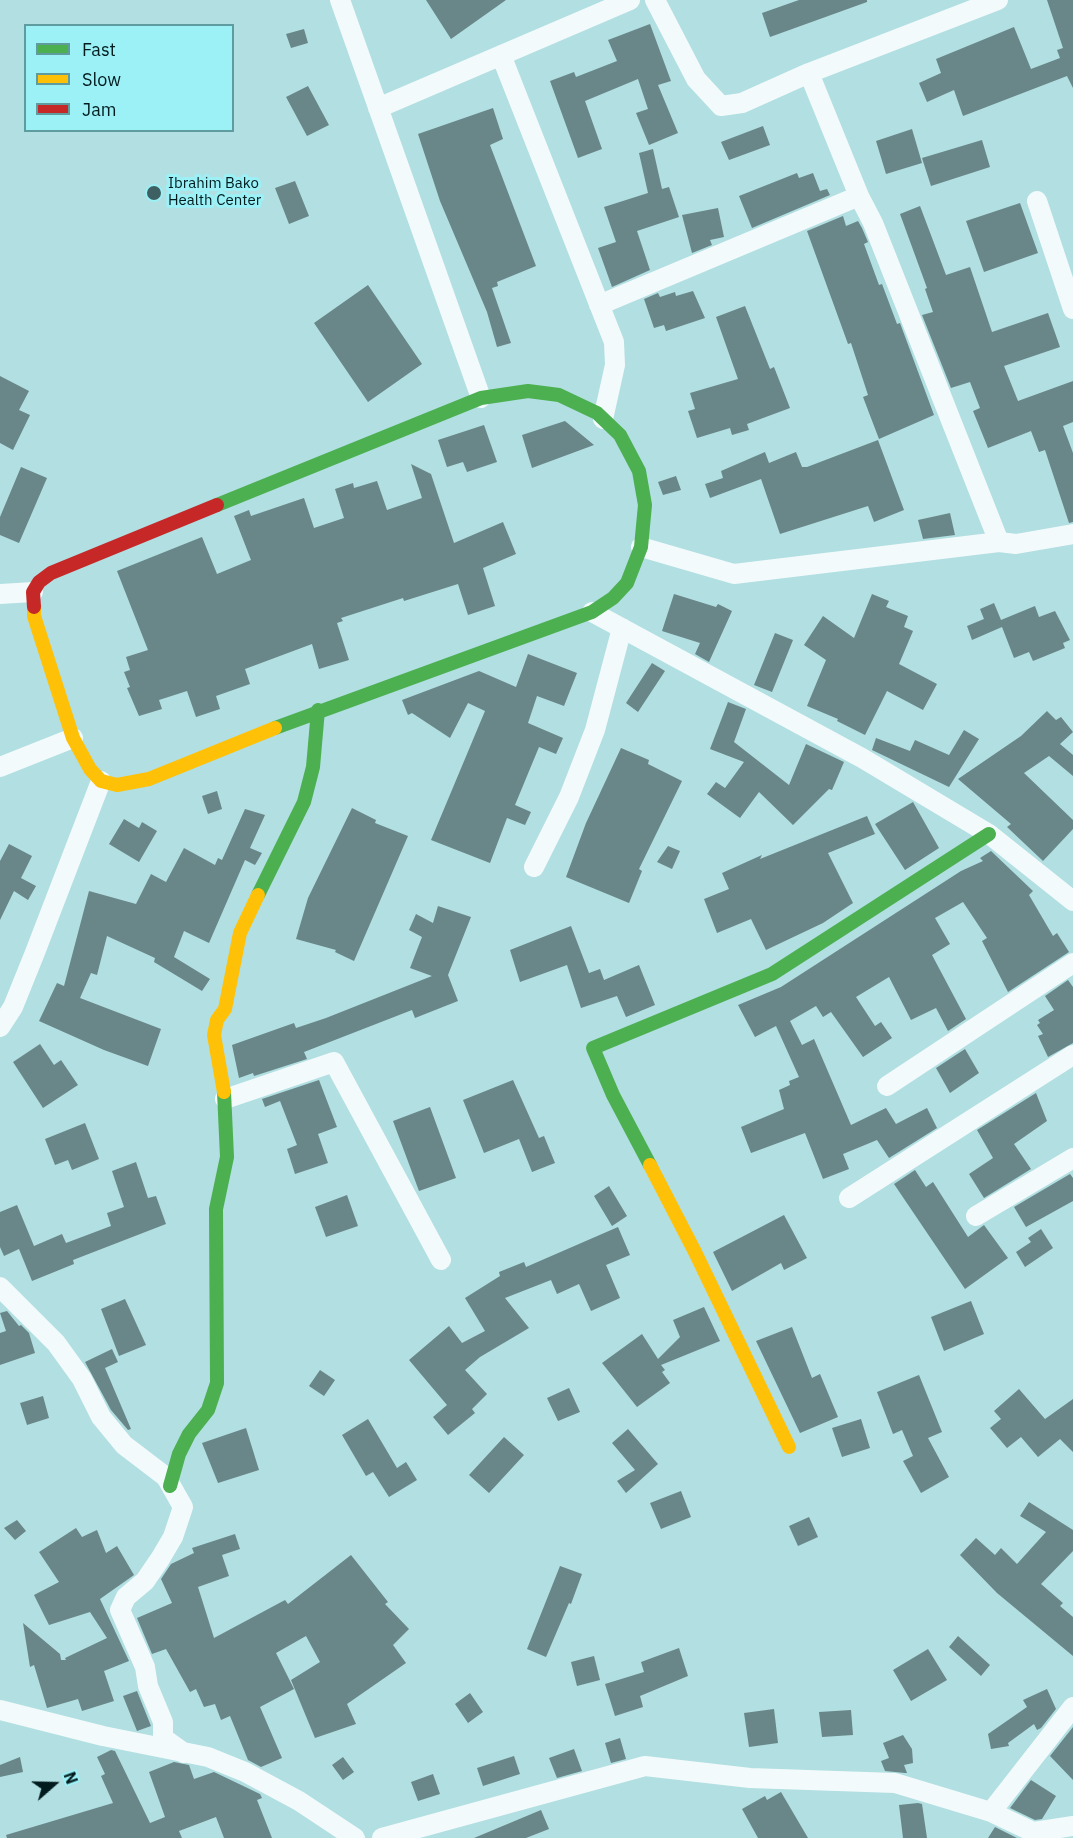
<!DOCTYPE html>
<html>
<head>
<meta charset="utf-8">
<style>
  body { margin:0 }
  #map { position:relative; width:1073px; height:1838px; overflow:hidden; background:#b1dfe2; font-family:"IBM Plex Sans",sans-serif }
  canvas { display:block }
  .legend { position:absolute; left:24px; top:24px; width:210px; height:108px; box-sizing:border-box; background:#9cf1f7; border:2px solid #5e9ca0; margin:0; padding:8px 10px; list-style:none; font-size:18px; color:#021c1e }
  .legend li { display:flex; align-items:center; gap:12px; height:30px }
  .legend b { width:30px; border:2px solid #5e9ca0 }
  .north { position:absolute; left:24px; top:1754px; width:60px; height:60px; -webkit-text-stroke:4px #9cf1f7; paint-order:stroke; rotate:70deg; font-size:16px; font-weight:700; line-height:24px; text-align:center; color:#021c1e }
  .north::after { content:''; display:block; margin:auto; width:21px; height:27px; background:#021c1e; clip-path:polygon(50% 0,100% 100%,50% 72%,0 100%) }
</style>
</head>
<body>
<div id="map">
<canvas width="1073" height="1838"></canvas>
<ul class="legend">
<li><b style="height:8px;background:#4caf50"></b>Fast</li>
<li><b style="height:8px;background:#ffc107"></b>Slow</li>
<li><b style="height:8px;background:#c62828"></b>Jam</li>
</ul>
<div class="north">N</div>
</div>
<script>
const c = document.querySelector('canvas').getContext('2d');
c.lineJoin = 'round';
function paint(path, color) { c.fillStyle = color; c.fill(path, 'evenodd'); }
const poly = rows => new Path2D(rows.map(r => 'M' + r).join(''));
function trace(path, color, width, dash) { c.strokeStyle = color; c.lineWidth = width; c.lineCap = dash ? 'butt' : 'round'; c.setLineDash(dash || []); c.stroke(path); }
function label(font, color, halo, rows, align = 'center') {
  c.font = font + ' "IBM Plex Sans",sans-serif'; c.lineWidth = 6; c.setLineDash([]); c.textBaseline = 'middle'; c.strokeStyle = halo; c.fillStyle = color; for (const [text, x, y, turn = 0] of rows) {
    c.save(); c.translate(x, y); c.rotate((+turn || 0) * Math.PI / 180); c.textAlign = isNaN(turn) ? turn : align; if (halo) c.strokeText(text, 0, 0); c.fillText(text, 0, 0); c.restore();
  }
}
paint(poly([
  [426,0,506,0,451,39],
  [799,0,867,0,867,2,770,37,762,13],
  [1047,0,1073,0,1073,88,1067,76,963,116,954,90,927,102,919,83,941,73,936,59,1014,27,1031,69,1060,58,1057,50,1063,48],
  [650,24,671,81,658,85,678,133,649,145,636,113,648,109,638,79,585,101,602,149,578,158,550,81,574,72,576,77,617,61,608,40],
  [304,29,308,43,291,48,286,34],
  [308,86,329,125,307,136,286,97],
  [493,108,503,139,490,145,536,266,497,282,498,286,492,288,511,343,497,347,487,312,440,201,418,134],
  [763,126,770,145,729,160,721,142],
  [912,129,922,163,886,174,876,141],
  [982,140,990,167,931,186,922,158],
  [653,149,662,189,669,187,679,217,637,231,650,270,612,287,598,248,616,242,604,207,648,193,639,153],
  [797,173,799,178,813,173,820,191,827,189,830,195,752,228,739,196],
  [295,181,309,216,289,224,275,188],
  [1020,203,1038,253,984,272,966,221],
  [920,206,946,275,970,267,992,332,1048,313,1060,347,1004,366,1018,401,1073,381,1073,422,1063,426,1073,453,1073,522,1069,523,1045,450,1039,452,1031,431,988,448,973,411,980,408,970,382,951,388,922,315,933,312,925,289,927,288,900,214],
  [718,208,724,237,710,240,712,245,692,253,682,215],
  [843,216,846,226,858,221,862,228,868,242,864,244,879,285,882,284,897,324,900,323,934,415,879,439,863,397,868,395,851,343,848,344,807,231],
  [368,285,422,364,368,402,314,323],
  [693,291,705,318,666,331,664,325,654,328,644,299,658,293,660,297,675,292,676,296],
  [745,306,770,369,774,367,790,408,747,424,749,430,732,435,730,428,697,438,688,411,695,409,690,393,738,379,716,317],
  [0,376,29,391,19,410,30,415,13,450,0,443],
  [565,421,594,445,532,468,522,435],
  [484,425,497,462,467,472,463,462,447,467,438,440],
  [878,440,904,510,874,522,868,506,780,534,761,479,710,498,705,484,723,478,721,471,765,452,769,463,796,452,802,467,807,467],
  [411,464,431,474,454,543,503,522,516,554,483,568,495,606,468,615,458,584,404,601,403,598,341,618,343,621,337,623,349,660,319,669,312,644,245,669,250,684,216,696,220,709,196,717,187,691,159,700,162,709,139,716,127,688,130,687,124,672,130,670,126,657,148,650,117,571,202,537,217,574,251,560,234,516,249,510,251,516,304,498,314,528,344,518,335,489,353,483,354,488,377,481,387,510,422,498],
  [21,467,47,478,19,543,0,535,0,517],
  [676,476,681,490,663,495,658,482],
  [950,513,955,535,923,539,918,520],
  [674,594,716,607,718,604,732,611,709,662,695,654,700,643,662,631],
  [872,594,889,601,886,607,908,616,904,627,913,631,899,664,937,684,923,710,887,691,865,735,837,721,838,719,807,706,826,660,804,645,823,616,854,638],
  [994,603,1001,620,1035,606,1039,617,1055,611,1070,640,1063,643,1065,648,1033,661,1029,652,1014,658,1002,627,972,640,967,626,984,619,980,609],
  [775,633,793,640,772,692,754,685],
  [528,654,577,673,564,706,537,696,528,723,563,738,556,754,539,747,515,805,531,812,525,825,507,818,490,863,431,840,485,711,468,703,450,738,412,713,408,715,402,700,479,671,516,687],
  [652,663,665,671,638,712,626,703],
  [728,702,746,709,734,742,789,785,806,744,844,762,832,790,829,789,793,825,759,792,740,818,707,794,716,782,725,788,744,762,710,749],
  [1047,711,1056,720,1061,717,1073,732,1060,744,1073,755,1073,776,1049,756,1024,773,1073,820,1073,829,1043,861,1007,827,1011,824,958,779,1021,736],
  [964,730,979,739,949,787,872,750,876,738,910,751,915,740,949,755],
  [621,748,649,760,648,764,682,781,639,869,642,871,629,903,566,877,586,823],
  [217,791,222,809,208,814,202,796],
  [913,802,939,848,905,870,875,824],
  [352,808,376,820,375,823,408,836,354,961,335,952,336,950,296,939,308,898],
  [245,809,265,815,250,848,262,853,255,865,245,860,209,943,184,931,174,957,210,979,202,991,154,962,155,958,107,936,97,975,91,973,80,998,161,1029,148,1066,104,1050,39,1021,57,983,64,986,89,891,136,904,151,874,166,882,184,848,215,865,218,858,222,860],
  [867,816,875,834,828,853,853,903,823,923,766,950,751,919,717,933,704,899,729,889,722,873,762,855,760,859],
  [124,819,139,828,142,822,157,831,139,862,109,844],
  [9,844,32,856,21,878,36,886,28,900,14,891,0,920,0,861],
  [668,846,680,851,672,869,657,862],
  [991,851,1033,891,1029,895,1053,936,1057,933,1069,952,1008,992,982,941,987,938,963,902,935,918,950,944,932,955,966,1019,948,1031,936,1008,911,1020,889,977,856,997,875,1026,881,1022,892,1038,863,1057,831,1012,823,1017,816,1006,790,1021,802,1045,814,1039,851,1125,886,1108,896,1124,927,1108,937,1128,889,1158,877,1140,843,1154,849,1169,823,1179,805,1133,751,1153,741,1127,784,1109,779,1090,790,1085,789,1081,799,1077,776,1026,755,1037,738,1005,781,987,961,871,983,861,980,858],
  [438,906,471,917,448,975,458,1001,415,1018,412,1010,304,1052,307,1059,254,1076,253,1073,239,1078,232,1045,294,1023,296,1028,326,1018,432,976,410,968,422,937,409,930,416,914,433,923],
  [571,926,589,973,600,969,604,980,639,965,655,1005,626,1017,617,996,581,1008,567,965,520,982,510,950],
  [1068,980,1073,987,1073,1043,1048,1057,1038,1036,1043,1034,1037,1025,1040,1023,1038,1020,1054,1010,1045,996],
  [40,1044,54,1065,61,1060,78,1085,43,1108,13,1062],
  [965,1049,979,1073,950,1093,936,1068],
  [319,1080,337,1127,318,1134,328,1163,295,1174,287,1149,297,1145,280,1101,265,1107,262,1099],
  [513,1080,539,1138,544,1136,555,1163,532,1172,519,1139,484,1153,463,1100],
  [1036,1093,1047,1121,1014,1144,1031,1169,984,1198,969,1174,993,1158,977,1130],
  [430,1107,456,1178,419,1191,393,1121],
  [85,1123,99,1159,72,1170,68,1160,55,1165,45,1139],
  [136,1162,148,1198,156,1196,166,1224,73,1260,74,1264,32,1281,19,1249,4,1256,0,1247,0,1212,17,1205,34,1246,62,1234,66,1243,111,1226,107,1213,124,1207,112,1171],
  [915,1170,926,1187,933,1182,968,1237,984,1225,1008,1258,965,1289,894,1184],
  [1070,1174,1073,1178,1073,1201,1026,1227,1014,1207],
  [609,1186,627,1216,612,1226,594,1196],
  [347,1195,358,1226,326,1237,315,1207],
  [784,1215,807,1258,784,1270,781,1263,732,1291,713,1252],
  [618,1227,630,1255,606,1265,620,1298,591,1311,579,1284,557,1294,551,1280,505,1298,529,1328,480,1357,465,1370,487,1394,472,1409,475,1413,448,1435,433,1417,447,1405,409,1360,449,1326,462,1343,485,1331,465,1298,500,1276,499,1272,524,1262,526,1267],
  [1041,1229,1053,1248,1025,1267,1016,1252,1031,1242,1028,1238],
  [125,1299,146,1345,119,1356,101,1309],
  [971,1301,984,1334,944,1351,931,1317],
  [704,1307,720,1341,661,1365,665,1370,662,1372,670,1383,637,1407,602,1363,642,1334,658,1359,680,1337,673,1320],
  [7,1311,19,1326,21,1325,29,1333,35,1353,0,1365,0,1333,6,1331,0,1313],
  [792,1327,812,1378,820,1374,838,1417,800,1433,756,1341],
  [112,1349,118,1362,105,1368,131,1429,128,1430,111,1410,85,1362],
  [320,1370,335,1380,324,1396,309,1386],
  [919,1375,942,1432,928,1438,949,1477,921,1493,903,1461,913,1456,902,1430,893,1434,877,1392],
  [569,1388,580,1412,558,1421,547,1398],
  [1019,1389,1045,1419,1073,1399,1073,1452,1060,1439,1038,1457,1021,1437,1007,1448,990,1428,1001,1419,994,1411],
  [43,1396,49,1418,27,1425,20,1403],
  [368,1419,397,1468,406,1462,417,1480,389,1497,373,1472,366,1476,342,1435],
  [861,1419,870,1448,842,1457,832,1428],
  [246,1428,259,1470,218,1483,202,1443],
  [628,1429,658,1464,626,1493,617,1481,635,1470,612,1443],
  [504,1437,524,1455,489,1493,469,1475],
  [681,1491,691,1517,661,1529,650,1503],
  [1029,1502,1073,1530,1073,1551,1041,1584,1063,1603,1060,1606,1073,1617,1073,1656,997,1593,960,1555,976,1538,995,1555,1001,1548,1017,1564,1046,1532,1020,1516],
  [809,1517,818,1537,798,1546,789,1526],
  [17,1520,26,1531,15,1540,4,1528],
  [76,1528,82,1537,97,1530,106,1553,117,1546,134,1575,100,1599,129,1661,104,1671,114,1701,82,1711,78,1699,47,1708,34,1665,30,1667,23,1623,60,1654,61,1660,66,1660,65,1658,107,1638,90,1612,49,1625,34,1595,59,1582,39,1552],
  [235,1534,240,1549,222,1555,229,1576,198,1587,214,1638,285,1600,288,1604,351,1555,388,1602,385,1604,409,1629,393,1645,406,1663,347,1704,356,1724,315,1738,291,1680,320,1662,306,1636,276,1653,294,1689,260,1707,282,1758,261,1767,248,1760,230,1716,221,1720,215,1704,204,1707,196,1689,190,1692,166,1649,152,1654,137,1618,172,1603,161,1579,171,1564,194,1553,192,1548],
  [560,1566,582,1574,571,1604,569,1603,546,1657,527,1649],
  [958,1636,990,1665,981,1676,949,1647],
  [679,1648,688,1676,640,1696,643,1707,615,1716,605,1684,644,1672,641,1662],
  [928,1649,947,1680,911,1701,893,1670],
  [594,1656,600,1680,577,1686,571,1662],
  [1047,1689,1056,1709,1041,1728,1037,1730,1034,1724,1008,1743,1009,1746,991,1749,988,1734,1027,1707,1023,1700],
  [137,1691,151,1726,137,1731,123,1696],
  [470,1693,483,1712,468,1723,455,1704],
  [774,1709,778,1743,749,1747,744,1713],
  [851,1710,853,1735,822,1737,819,1712],
  [1073,1727,1073,1780,1050,1756],
  [903,1735,912,1749,913,1763,904,1765,907,1773,905,1773,885,1771,881,1761,889,1758,883,1743],
  [620,1738,626,1759,611,1763,605,1743],
  [574,1749,582,1771,557,1778,549,1758],
  [111,1750,115,1751,150,1823,165,1817,149,1772,174,1762,189,1765,194,1779,214,1772,260,1794,262,1798,257,1800,272,1838,224,1838,216,1817,179,1831,182,1838,7,1838,6,1835,113,1803,101,1776,105,1774,97,1757],
  [514,1756,520,1774,483,1786,477,1768],
  [20,1757,23,1772,0,1777,0,1765],
  [343,1757,354,1772,343,1780,332,1765],
  [433,1774,440,1794,418,1801,411,1782],
  [1031,1780,1056,1796,1042,1819,1035,1820,1010,1808],
  [781,1792,808,1838,758,1838,742,1809,765,1796,767,1800],
  [918,1803,922,1804,927,1838,903,1838,899,1805],
  [541,1810,549,1829,526,1838,474,1838],
  [995,1827,1017,1838,988,1838]
]), '#698689');
trace(poly([
  [340,0,481,398],
  [655,0,696,79,721,106,742,103,809,73,998,0],
  [501,55,614,342,615,365,603,419],
  [809,73,859,196,873,223,999,542],
  [378,108,630,0],
  [1037,201,1073,309],
  [599,305,859,196],
  [641,547,734,574,999,542,1016,544,1073,534],
  [0,594,33,592],
  [592,612,862,758,989,834,1073,901],
  [0,767,73,738],
  [534,867,569,797,595,730,622,628],
  [0,1027,13,1007,34,955,101,781],
  [887,1086,1073,963],
  [225,1099,334,1062,441,1260],
  [849,1198,1073,1055],
  [976,1216,1073,1158],
  [0,1287,56,1343,82,1379,101,1417,124,1445,166,1477,183,1507,173,1537,160,1559,145,1581,126,1597,120,1610,145,1667,148,1686,163,1722,163,1738,184,1753],
  [0,1710,103,1736,208,1757,245,1772,299,1801,355,1838],
  [991,1812,1073,1707],
  [1034,1832,1073,1826],
  [382,1838,645,1766,750,1778,895,1783,991,1812,1046,1838]
]), '#f3fafb', 20);
trace(poly([
  [217,505,481,398,528,391],
  [275,728,592,612,613,598,627,583,641,547,645,505,639,471,620,435,597,413,559,395,528,391],
  [258,895,304,802,313,767,318,710],
  [650,1165,613,1095,593,1048,772,974,989,834],
  [170,1486,179,1454,189,1434,208,1410,217,1383,216,1209,227,1157,224,1092]
]), '#4caf50', 14);
trace(poly([
  [34,607,34,616,73,738,90,769,101,781,117,785,149,779,275,728],
  [224,1092,214,1035,217,1020,225,1009,240,933,258,895],
  [650,1165,695,1252,789,1447]
]), '#ffc107', 14);
trace(poly([
  [34,607,33,592,39,582,51,573,217,505]
]), '#c62828', 14);
for (const [x, y, r, color] of [
  [154,193,8,"#3f6063"]
]) { const dot = new Path2D(); dot.arc(x, y, r, 0, 2 * Math.PI); c.fillStyle = color; c.fill(dot); trace(dot, '#9cf1f7', 2); }
label('15px', '#021c1e', '#9cf1f7', [
  ["Ibrahim Bako",168,184],
  ["Health Center",168,201]
], 'left');
</script>
</body>
</html>
